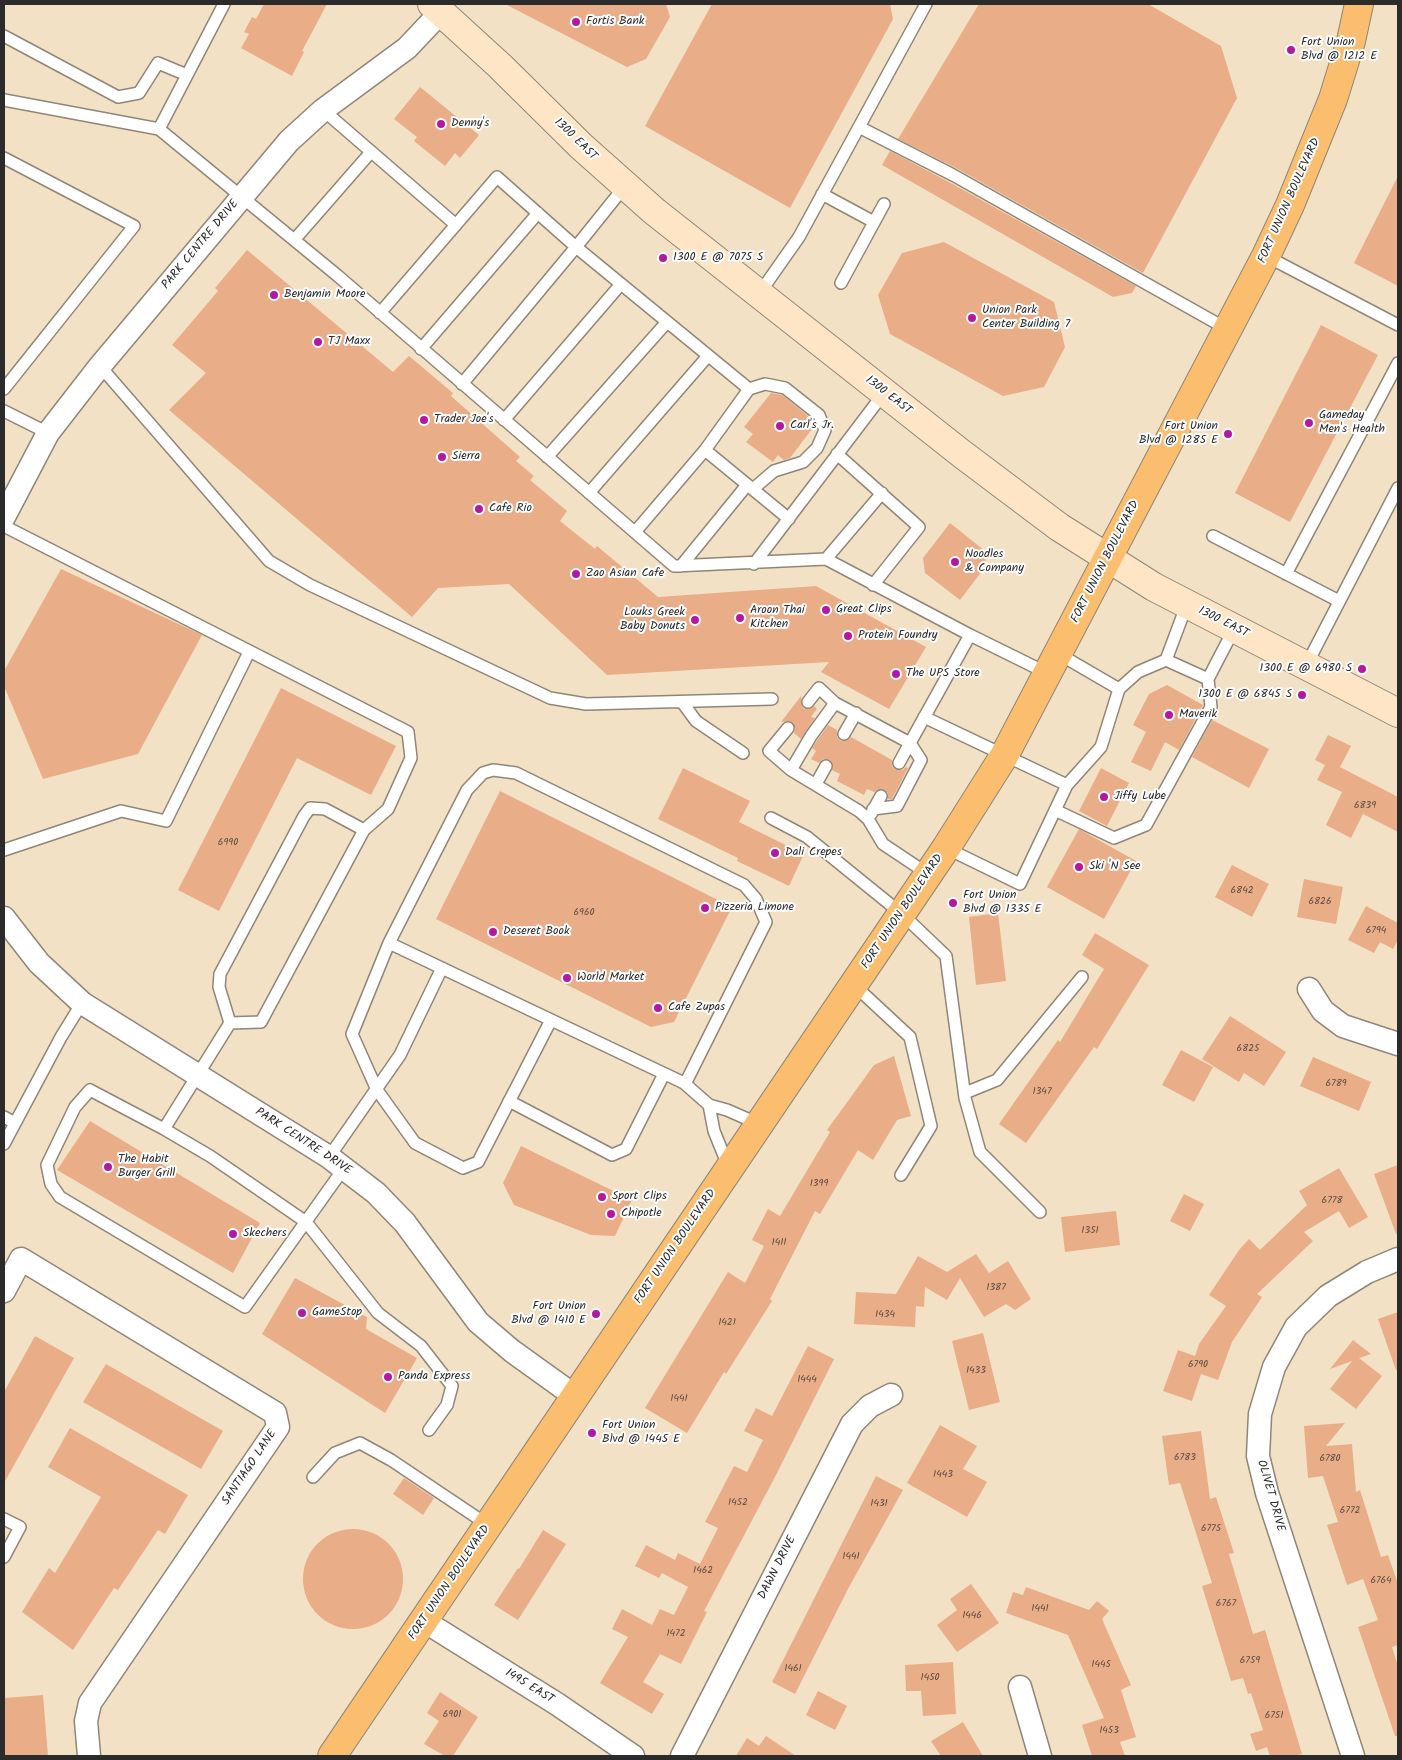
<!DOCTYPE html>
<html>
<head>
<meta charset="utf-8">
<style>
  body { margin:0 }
  #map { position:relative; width:1402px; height:1760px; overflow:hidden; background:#f3e1c6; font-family:Kalam,sans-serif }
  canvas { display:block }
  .frame { position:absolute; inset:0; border:5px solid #2b2b2b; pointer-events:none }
</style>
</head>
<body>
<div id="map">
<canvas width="1402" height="1760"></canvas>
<div class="frame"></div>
</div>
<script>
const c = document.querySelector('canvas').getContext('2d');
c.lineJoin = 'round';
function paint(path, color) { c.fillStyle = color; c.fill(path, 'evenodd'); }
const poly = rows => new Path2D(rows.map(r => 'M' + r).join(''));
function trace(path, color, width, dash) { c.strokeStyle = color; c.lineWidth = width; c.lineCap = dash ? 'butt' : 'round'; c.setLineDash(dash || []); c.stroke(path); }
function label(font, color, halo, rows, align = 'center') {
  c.font = font + ' Kalam,sans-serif'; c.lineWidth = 4; c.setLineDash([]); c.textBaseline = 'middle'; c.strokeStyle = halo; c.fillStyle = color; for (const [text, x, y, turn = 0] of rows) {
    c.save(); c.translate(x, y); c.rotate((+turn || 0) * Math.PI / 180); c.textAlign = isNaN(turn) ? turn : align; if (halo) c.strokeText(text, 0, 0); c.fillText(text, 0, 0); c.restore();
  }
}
paint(poly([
  [264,4,327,4,302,51,304,52,292,76,241,48,249,34,244,32,252,17,256,19],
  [505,4,666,4,670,17,646,59,627,67],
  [712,4,890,4,893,19,790,208,645,126],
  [979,4,1148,4,1221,46,1237,98,1143,273,956,168,898,139],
  [420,87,479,135,460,158,455,153,445,166,414,141,417,137,394,119],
  [890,151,949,182,1136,286,1132,293,1113,297,882,165],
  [1398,176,1398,286,1354,263],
  [944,242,1054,302,1065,347,1044,387,1003,396,890,334,878,295,902,253],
  [247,250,393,372,409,356,453,393,451,396,520,457,516,461,534,476,530,480,567,511,560,521,595,549,597,546,658,597,816,586,926,647,889,709,821,672,829,662,607,675,509,584,438,588,412,617,169,410,206,373,172,345,218,291,215,288],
  [1321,325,1378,355,1290,522,1235,493],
  [771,393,782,395,808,416,807,418,815,425,790,458,784,460,778,455,773,462,746,442,753,434,744,427],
  [950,523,985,551,986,566,960,600,925,573,923,558],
  [61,569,202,635,138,754,43,779,4,686,4,671],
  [1167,685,1203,705,1179,750,1165,742,1151,771,1131,762,1146,732,1133,725,1149,694],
  [281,688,396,746,371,795,297,758,219,911,178,890],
  [801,696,803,708,807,709,814,706,817,709,811,717,815,718,801,739,794,733,795,729,793,723,789,721,781,722],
  [1212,720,1269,749,1249,788,1192,757],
  [828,725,837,730,837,737,841,741,847,741,851,737,892,760,892,766,896,770,902,770,906,767,908,768,892,799,888,799,888,793,881,789,874,792,867,789,864,795,837,781,840,774,832,770,833,765,830,760,823,759,819,763,811,759,816,751,812,748],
  [1328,735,1351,746,1340,767,1398,797,1398,832,1363,814,1351,838,1326,825,1342,792,1317,780,1325,765,1315,760],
  [683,768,750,801,739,822,804,854,789,886,737,861,738,858,658,819],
  [1101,768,1129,783,1107,826,1079,811],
  [500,791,732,907,674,1022,651,1027,436,919],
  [1079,829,1136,861,1104,919,1047,887],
  [1232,865,1269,884,1252,917,1215,897],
  [1304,879,1343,887,1336,924,1297,917],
  [1366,906,1398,923,1398,940,1393,949,1380,942,1374,953,1348,940],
  [998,913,1006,981,976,985,969,917],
  [1095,933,1149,965,1097,1049,1094,1047,1026,1143,999,1124,1058,1040,1060,1042,1104,969,1082,955],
  [1230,1016,1286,1052,1264,1086,1244,1073,1239,1082,1202,1059],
  [1181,1050,1213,1067,1194,1102,1162,1085],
  [894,1056,911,1116,897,1120,873,1160,858,1150,820,1214,815,1211,770,1299,772,1301,726,1374,724,1372,687,1433,645,1408,728,1272,745,1283,764,1246,752,1240,768,1209,780,1216,830,1132,827,1130,874,1065],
  [1313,1057,1371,1082,1359,1111,1300,1086],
  [90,1121,260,1223,233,1273,57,1170],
  [521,1146,632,1200,615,1236,591,1235,514,1205,503,1183],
  [1398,1165,1398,1234,1396,1234,1374,1174],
  [1339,1168,1368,1217,1349,1228,1339,1211,1304,1232,1313,1241,1257,1294,1262,1297,1232,1342,1218,1380,1201,1374,1192,1401,1163,1391,1178,1350,1195,1356,1199,1344,1226,1306,1209,1295,1239,1250,1249,1239,1260,1250,1307,1205,1299,1191],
  [1184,1194,1204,1204,1190,1231,1170,1221],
  [1116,1211,1120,1245,1065,1252,1061,1217],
  [976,1254,989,1273,1008,1261,1031,1299,1015,1310,1006,1304,984,1317,960,1278,947,1300,925,1287,924,1307,916,1306,915,1327,854,1324,856,1292,896,1294,918,1256,947,1272],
  [295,1278,367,1317,366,1329,417,1358,385,1413,262,1334],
  [1398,1312,1398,1370,1396,1370,1378,1319],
  [983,1333,1000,1402,969,1410,952,1341],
  [35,1336,74,1358,4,1483,4,1392],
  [1353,1340,1371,1354,1359,1358,1382,1376,1356,1409,1330,1389,1352,1361,1330,1369],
  [808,1346,834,1359,776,1475,704,1611,707,1612,681,1664,660,1654,643,1682,664,1694,652,1714,600,1683,628,1637,612,1629,622,1609,652,1625,660,1609,674,1615,688,1587,662,1573,659,1578,635,1566,646,1545,675,1560,678,1553,700,1564,718,1528,705,1522,734,1466,747,1472,763,1440,744,1431,756,1408,772,1416],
  [106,1364,223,1431,201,1469,83,1402],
  [1345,1423,1326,1446,1352,1444,1356,1492,1360,1490,1381,1557,1388,1555,1398,1584,1398,1645,1392,1647,1398,1666,1398,1736,1395,1736,1358,1627,1378,1620,1363,1579,1347,1585,1327,1525,1338,1522,1323,1476,1308,1478,1304,1426],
  [940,1425,977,1446,963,1469,987,1482,967,1517,907,1483],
  [70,1428,188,1495,165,1534,158,1530,118,1590,114,1588,73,1650,22,1612,49,1568,55,1573,101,1497,48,1467],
  [1201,1431,1210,1499,1216,1497,1234,1553,1229,1554,1253,1634,1265,1630,1302,1754,1294,1756,1270,1756,1267,1747,1256,1751,1250,1734,1263,1730,1251,1693,1248,1694,1243,1678,1231,1681,1202,1586,1212,1583,1180,1483,1169,1485,1162,1436],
  [876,1476,903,1490,849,1587,795,1694,772,1682],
  [404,1478,434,1498,423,1515,393,1494],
  '303 1579a50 50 0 1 1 100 0a50 50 0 1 1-100 0Z',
  [543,1530,566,1544,518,1620,494,1605,518,1568,519,1569],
  [971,1584,999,1623,957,1652,937,1625,957,1610,950,1599],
  [1026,1587,1089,1610,1097,1601,1109,1611,1102,1619,1131,1685,1121,1690,1136,1737,1120,1742,1125,1756,1092,1756,1082,1725,1104,1718,1068,1635,1006,1613,1013,1592,1023,1595],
  [953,1662,956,1714,923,1716,921,1691,906,1691,905,1665],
  [818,1691,847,1706,835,1730,806,1715],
  [440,1692,478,1717,453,1756,445,1756,424,1744,439,1721,427,1713],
  [43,1695,48,1756,4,1756,4,1698],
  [963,1722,983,1756,941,1756,931,1741],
  [766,1736,796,1756,736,1756,747,1738,759,1746]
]), '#e9ad88');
const service = poly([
  [4,36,118,97,139,93,158,63,187,75],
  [4,100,159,129,338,276,674,566,826,559,970,635],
  [323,110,456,225],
  [859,127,953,175,1227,329],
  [159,129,224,4],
  [4,158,134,226,4,389],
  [625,186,576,247,749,389,705,450,789,519],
  [822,194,874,222],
  [295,239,371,152],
  [1266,256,1398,325],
  [841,283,884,204],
  [759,294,799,237,926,4],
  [380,313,497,177,576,247,462,384],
  [421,349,538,213],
  [100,366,269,561,310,585,550,698,586,704,772,699],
  [749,389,765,384,785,388,819,415,825,430,817,448,803,462,774,471,753,489],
  [4,411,48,433],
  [504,420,621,284],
  [837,454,919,527,873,585],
  [547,457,667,322],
  [589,493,707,357],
  [4,526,408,732,411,758,388,809,364,830,261,1022,230,1023,164,1129,210,1156,306,1222,378,1313,421,1346,452,1386,447,1405,429,1430],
  [635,532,705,450],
  [1213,536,1339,601],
  [826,559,882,493],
  [754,564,884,393],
  [681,566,747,485],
  [1286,574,1398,363],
  [1059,654,1119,689],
  [1166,660,1187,604],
  [1307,664,1398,488],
  [682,702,696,721,743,753],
  [808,702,819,688,835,703],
  [924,717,1067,785,1020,884,946,848],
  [788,728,769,751,791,770],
  [844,734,856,713],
  [816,784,826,766],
  [1067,785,1101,747,1119,689,1138,672,1166,660,1208,679,1234,629],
  [873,809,897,806,921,760,910,743,899,763],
  [1055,810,1114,838,1146,825,1211,707,1208,679],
  [871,814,881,796],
  [771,818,807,837,902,914,946,956,965,1098,980,1152,1040,1212],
  [4,850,121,811,166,821,249,652],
  [928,874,883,844,868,819,859,811,791,770,811,736,835,703,910,743,970,635,1047,673],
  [389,943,684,1083,709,1105,727,1110,759,1124],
  [854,985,910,1037,931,1126,901,1175],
  [551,1020,478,1162,463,1168,415,1143,377,1090,352,1034,389,943,467,790,483,773,493,770,516,773,744,885,756,899,766,922,685,1084],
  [230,1023,219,987,220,974,304,816,310,808,325,809,364,830],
  [965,1093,997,1080,1082,977],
  [509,1101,612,1155,626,1149,664,1074],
  [709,1105,714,1131,729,1168],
  [4,1117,15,1123],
  [164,1129,90,1090,75,1107,47,1165,51,1184,60,1197,245,1307,344,1168],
  [4,1144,61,1037,82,1003],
  [329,1157,400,1055,442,968],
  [313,1477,335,1453,360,1443,391,1460,488,1525],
  [4,1519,20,1527,4,1557]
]);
const minor = poly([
  [4,517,48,433,100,366,289,141,323,110,407,48,441,12],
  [4,918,39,963,82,1003,329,1157,376,1193,405,1223,478,1322,512,1351,576,1397],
  [1309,989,1323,1011,1343,1026,1398,1044],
  [4,1291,21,1259,275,1413,278,1427,90,1703,86,1721,89,1756],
  [424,1621,557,1704,633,1756],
  [1020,1687,1040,1756],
  [682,1756,852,1424,870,1406,891,1395],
  [1353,1756,1267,1493,1258,1456,1260,1414,1274,1367,1296,1327,1328,1296,1367,1272,1398,1259]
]);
const secondary = poly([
  [432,4,500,66,581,146,654,211,962,454,1059,527,1154,587,1398,713]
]);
const primary = poly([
  [332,1756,946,848,1004,756,1266,256,1290,205,1333,99,1351,41,1359,4]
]);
trace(service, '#8f8678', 14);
trace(minor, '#8f8678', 25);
trace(secondary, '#8f8678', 30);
trace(primary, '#8f8678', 30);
trace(service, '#fff', 11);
trace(minor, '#fff', 22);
trace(secondary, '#fde5c5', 28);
trace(primary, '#fabe6e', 28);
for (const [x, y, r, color] of [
  [576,22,5,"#b5179e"],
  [1291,50,5,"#b5179e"],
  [441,124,5,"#b5179e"],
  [663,258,5,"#b5179e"],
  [274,295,5,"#b5179e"],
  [972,318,5,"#b5179e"],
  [318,342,5,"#b5179e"],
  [424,420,5,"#b5179e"],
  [1309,423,5,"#b5179e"],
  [780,426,5,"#b5179e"],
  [1228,434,5,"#b5179e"],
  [442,457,5,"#b5179e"],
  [479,509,5,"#b5179e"],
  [955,562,5,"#b5179e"],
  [576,574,5,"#b5179e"],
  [826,610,5,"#b5179e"],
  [740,618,5,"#b5179e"],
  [695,620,5,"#b5179e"],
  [848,636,5,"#b5179e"],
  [1362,669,5,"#b5179e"],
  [896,674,5,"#b5179e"],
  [1302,695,5,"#b5179e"],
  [1169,715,5,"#b5179e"],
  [1104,797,5,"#b5179e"],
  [775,853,5,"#b5179e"],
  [1079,867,5,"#b5179e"],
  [953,903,5,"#b5179e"],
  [705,908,5,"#b5179e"],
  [493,932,5,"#b5179e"],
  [567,978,5,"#b5179e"],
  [658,1008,5,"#b5179e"],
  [108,1167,5,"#b5179e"],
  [602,1197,5,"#b5179e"],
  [611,1214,5,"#b5179e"],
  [233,1234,5,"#b5179e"],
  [302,1313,5,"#b5179e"],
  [596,1314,5,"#b5179e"],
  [388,1377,5,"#b5179e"],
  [592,1433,5,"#b5179e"]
]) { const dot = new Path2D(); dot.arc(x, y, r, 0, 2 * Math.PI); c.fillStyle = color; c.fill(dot); trace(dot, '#fff', 2); }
label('10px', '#5a4c42', null, [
  ["6839",1365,806],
  ["6990",228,843],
  ["6842",1242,891],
  ["6826",1320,902],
  ["6960",584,913],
  ["6794",1376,931],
  ["6825",1248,1049],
  ["6789",1336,1084],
  ["1347",1042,1092],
  ["1399",819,1184],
  ["6778",1332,1201],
  ["1351",1090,1231],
  ["1411",779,1243],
  ["1387",996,1288],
  ["1434",885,1315],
  ["1421",727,1323],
  ["6790",1198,1365],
  ["1433",976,1371],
  ["1444",807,1380],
  ["1441",679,1399],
  ["6783",1185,1458],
  ["6780",1330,1459],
  ["1443",943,1475],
  ["1452",738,1503],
  ["1431",879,1504],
  ["6772",1350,1511],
  ["6775",1211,1529],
  ["1441",851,1557],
  ["1462",703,1571],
  ["6764",1381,1581],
  ["6767",1226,1604],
  ["1441",1040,1609],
  ["1446",972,1616],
  ["1472",676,1634],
  ["6759",1250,1661],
  ["1445",1101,1665],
  ["1461",793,1669],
  ["1450",930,1678],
  ["6901",452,1715],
  ["6751",1274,1716],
  ["1453",1109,1731]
]);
label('12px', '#2b2b2b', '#fff', [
  ["Fortis Bank",586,22],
  ["Fort Union",1301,43],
  ["Blvd @ 1212 E",1301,57],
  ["Denny's",451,124],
  ["1300 E @ 7075 S",673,258],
  ["Benjamin Moore",284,295],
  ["Union Park",982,311],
  ["Center Building 7",982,325],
  ["TJ Maxx",328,342],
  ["Gameday",1319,416],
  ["Men's Health",1319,430],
  ["Trader Joe's",434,420],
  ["Carl's Jr.",790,426],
  ["Fort Union",1218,427,"right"],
  ["Blvd @ 1285 E",1218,441,"right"],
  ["Sierra",452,457],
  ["Cafe Rio",489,509],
  ["Noodles",965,555],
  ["& Company",965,569],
  ["Zao Asian Cafe",586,574],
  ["Great Clips",836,610],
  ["Aroon Thai",750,611],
  ["Kitchen",750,625],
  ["Louks Greek",685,613,"right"],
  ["Baby Donuts",685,627,"right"],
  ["Protein Foundry",858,636],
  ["1300 E @ 6980 S",1352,669,"right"],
  ["The UPS Store",906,674],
  ["1300 E @ 6845 S",1292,695,"right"],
  ["Maverik",1179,715],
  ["Jiffy Lube",1114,797],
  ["Dali Crepes",785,853],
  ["Ski 'N See",1089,867],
  ["Fort Union",963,896],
  ["Blvd @ 1335 E",963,910],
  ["Pizzeria Limone",715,908],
  ["Deseret Book",503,932],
  ["World Market",577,978],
  ["Cafe Zupas",668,1008],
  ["The Habit",118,1160],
  ["Burger Grill",118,1174],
  ["Sport Clips",612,1197],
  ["Chipotle",621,1214],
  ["Skechers",243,1234],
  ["Fort Union",586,1307,"right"],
  ["Blvd @ 1410 E",586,1321,"right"],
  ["GameStop",312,1313],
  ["Panda Express",398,1377],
  ["Fort Union",602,1426],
  ["Blvd @ 1445 E",602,1440]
], 'left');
label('12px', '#2b2b2b', '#fff', [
  ["1300 EAST",575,140,44],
  ["FORT UNION BOULEVARD",1290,201,-66],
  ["PARK CENTRE DRIVE",201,245,-50],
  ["1300 EAST",888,396,38],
  ["FORT UNION BOULEVARD",1106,562,-63],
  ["1300 EAST",1223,623,27],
  ["FORT UNION BOULEVARD",903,912,-56],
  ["PARK CENTRE DRIVE",303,1142,33],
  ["FORT UNION BOULEVARD",676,1247,-56],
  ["SANTIAGO LANE",250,1468,-56],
  ["OLIVET DRIVE",1270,1496,74],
  ["DAWN DRIVE",778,1568,-63],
  ["FORT UNION BOULEVARD",450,1583,-56],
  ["1495 EAST",529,1687,32]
]);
</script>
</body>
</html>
